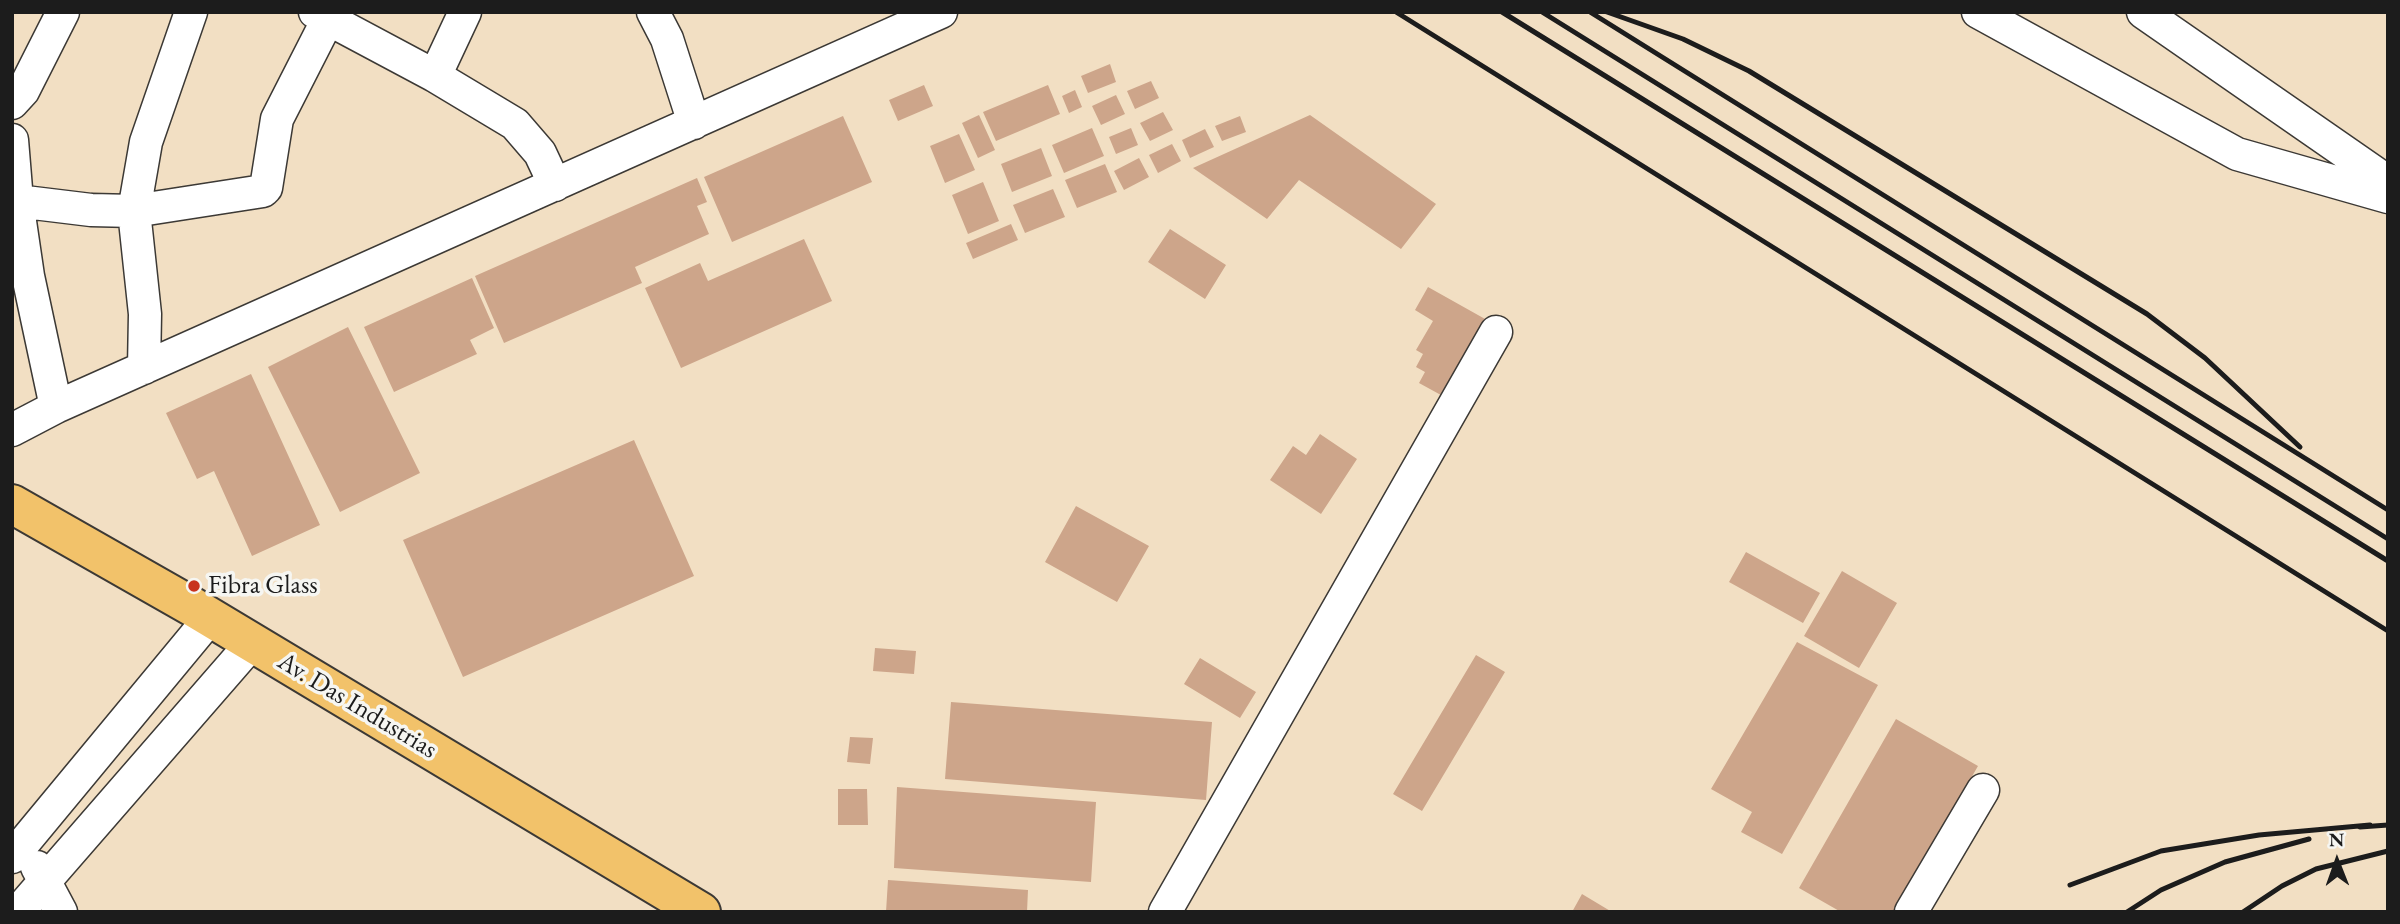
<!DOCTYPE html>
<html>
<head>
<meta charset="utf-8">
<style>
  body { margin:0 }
  #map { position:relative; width:2400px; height:924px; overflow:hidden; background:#f2dfc3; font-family:"EB Garamond",serif }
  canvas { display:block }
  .frame { position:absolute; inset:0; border:14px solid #1c1c1c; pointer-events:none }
  .north { position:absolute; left:2302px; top:826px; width:70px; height:70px; -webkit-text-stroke:5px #f6f6f2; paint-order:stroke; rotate:359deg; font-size:19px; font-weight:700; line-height:28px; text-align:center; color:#1c1c1c }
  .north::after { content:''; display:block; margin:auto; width:24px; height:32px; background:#1c1c1c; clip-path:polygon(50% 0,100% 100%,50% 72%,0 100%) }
</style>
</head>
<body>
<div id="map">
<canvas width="2400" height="924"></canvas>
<div class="frame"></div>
<div class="north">N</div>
</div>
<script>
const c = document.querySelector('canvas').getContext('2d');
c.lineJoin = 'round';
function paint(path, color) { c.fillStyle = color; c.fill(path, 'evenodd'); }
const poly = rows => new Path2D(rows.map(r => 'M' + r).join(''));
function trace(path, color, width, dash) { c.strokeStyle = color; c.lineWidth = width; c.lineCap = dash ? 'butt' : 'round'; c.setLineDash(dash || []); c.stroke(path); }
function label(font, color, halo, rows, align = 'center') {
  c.font = font + ' "EB Garamond",serif'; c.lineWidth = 7; c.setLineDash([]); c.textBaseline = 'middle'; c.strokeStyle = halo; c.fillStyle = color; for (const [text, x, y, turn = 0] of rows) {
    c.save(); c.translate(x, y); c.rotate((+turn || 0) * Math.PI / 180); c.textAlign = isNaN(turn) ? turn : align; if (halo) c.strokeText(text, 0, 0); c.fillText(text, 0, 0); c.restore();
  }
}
paint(poly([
  [1110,64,1116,82,1088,93,1081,76],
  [1151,81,1159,98,1135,109,1127,91],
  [924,85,933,106,898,121,889,100],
  [1048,85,1060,114,996,141,983,112],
  [1075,90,1082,107,1069,113,1062,96],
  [1116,95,1125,114,1101,125,1092,106],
  [1163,112,1173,130,1150,141,1140,123],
  [979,115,995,150,978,158,962,123],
  [1310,115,1436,204,1401,249,1299,180,1267,219,1193,168],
  [843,116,872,182,732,242,704,177],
  [1240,116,1246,132,1222,141,1215,126],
  [1092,128,1104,156,1064,173,1052,145],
  [1131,128,1138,145,1116,154,1109,137],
  [1205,129,1214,147,1190,158,1182,140],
  [959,134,975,170,945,183,930,146],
  [1172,144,1181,161,1158,173,1149,155],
  [1041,148,1052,176,1012,192,1001,164],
  [1139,158,1149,177,1124,190,1114,171],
  [1105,164,1117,192,1077,208,1065,180],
  [697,178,707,202,697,206,709,234,635,267,642,283,504,343,475,276],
  [983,182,999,221,968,234,952,195],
  [1053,189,1065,217,1025,233,1013,205],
  [1011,224,1018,240,973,259,966,243],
  [1170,229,1226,265,1205,299,1148,262],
  [804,239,832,301,681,368,645,288,700,263,708,281],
  [472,278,494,328,470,340,477,354,394,392,364,327],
  [1428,287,1494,324,1450,400,1419,383,1425,372,1416,367,1423,354,1416,350,1433,321,1415,310],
  [348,327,420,473,340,512,268,367],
  [251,374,320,525,252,556,214,471,197,479,166,413],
  [1320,434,1357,459,1321,514,1270,480,1293,446,1306,455],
  [634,440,694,576,463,677,403,540],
  [1076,506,1149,546,1117,602,1045,562],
  [1746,552,1820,593,1803,623,1729,582],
  [1842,571,1897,603,1859,668,1804,636],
  [1797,642,1878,685,1782,854,1741,832,1752,812,1711,789],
  [875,648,916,651,914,674,873,671],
  [1476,655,1505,672,1422,811,1393,794],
  [1200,658,1256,692,1240,718,1184,684],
  [951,702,1212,722,1206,800,945,779],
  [1896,719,1978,766,1894,912,1841,912,1799,888],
  [850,737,873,738,870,764,847,762],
  [897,787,1096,802,1091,882,894,868],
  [838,789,867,789,868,825,838,825],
  [888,880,1028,890,1027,912,886,912],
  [1582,894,1612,912,1572,912]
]), '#cda58a');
const minor = poly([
  [315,12,435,76,515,124,540,153,555,185],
  [653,12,667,39,694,123],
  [1978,12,2237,154,2388,197],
  [2143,12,2388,182],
  [435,76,465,12],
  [12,103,23,91,63,12],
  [12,140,17,201,28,276,56,407],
  [17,201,91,210,134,211,263,191,266,188,277,119,328,19],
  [144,368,145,314,134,211,146,142,191,12],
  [12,430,56,407,941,12],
  [12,857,210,618],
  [37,867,61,912],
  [18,912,252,643],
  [1165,912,1496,332],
  [1911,912,1983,790]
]);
const major = poly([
  [12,504,193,607,701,912]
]);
trace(minor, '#3c3935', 35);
trace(major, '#3c3935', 42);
trace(minor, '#fff', 32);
trace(major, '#f2c26a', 38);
trace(poly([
  [1396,12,2388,631],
  [1502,12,2388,561],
  [1542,12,2388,539],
  [1590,12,2388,510],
  [1607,12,1683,39,1749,71,2147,314,2205,358,2300,447],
  [2360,827,2388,825],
  [2070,885,2161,851,2259,835,2370,825],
  [2127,912,2161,890,2225,862,2309,839],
  [2243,912,2282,886,2316,869,2388,851]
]), '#1c1c1c', 5);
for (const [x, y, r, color] of [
  [194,586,7,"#c8321e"]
]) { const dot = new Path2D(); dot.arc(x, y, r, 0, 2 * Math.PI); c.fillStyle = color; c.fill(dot); trace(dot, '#f6f6f2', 2.5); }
label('26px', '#1c1c1c', '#f6f6f2', [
  ["Fibra Glass",208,586]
], 'left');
label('26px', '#1c1c1c', '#f6f6f2', [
  ["Av. Das Industrias",357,706,31]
]);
</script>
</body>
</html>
